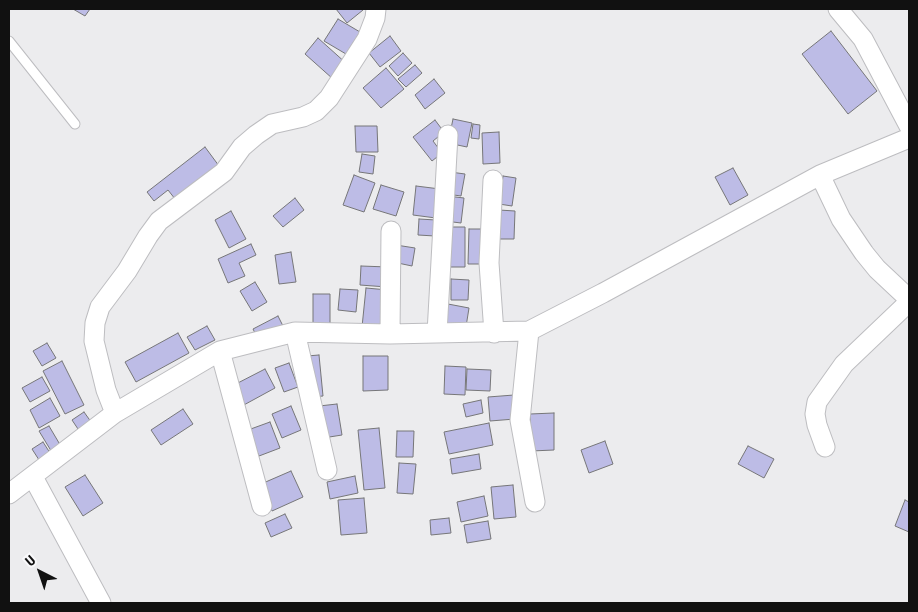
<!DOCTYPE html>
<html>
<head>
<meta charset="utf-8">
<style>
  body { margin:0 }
  #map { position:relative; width:918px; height:612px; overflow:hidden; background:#ececee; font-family:"Roboto Condensed",sans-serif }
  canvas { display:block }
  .frame { position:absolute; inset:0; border:10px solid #111; pointer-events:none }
  .north { position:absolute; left:15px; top:547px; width:50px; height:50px; -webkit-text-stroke:4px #f9f9fb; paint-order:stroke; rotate:319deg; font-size:14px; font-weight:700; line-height:20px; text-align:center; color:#111 }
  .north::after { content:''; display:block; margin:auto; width:18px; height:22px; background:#111; clip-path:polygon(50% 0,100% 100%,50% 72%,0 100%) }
</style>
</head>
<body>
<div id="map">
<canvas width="918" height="612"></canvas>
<div class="frame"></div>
<div class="north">U</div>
</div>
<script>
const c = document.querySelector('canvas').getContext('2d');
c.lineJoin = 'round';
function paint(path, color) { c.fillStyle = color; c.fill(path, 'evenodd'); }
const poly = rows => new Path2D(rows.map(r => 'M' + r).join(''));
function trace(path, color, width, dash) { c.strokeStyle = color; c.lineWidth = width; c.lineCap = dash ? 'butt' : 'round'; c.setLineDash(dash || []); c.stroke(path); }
const building = poly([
  [73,9,90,9,85,16,73,9],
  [336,9,362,9,363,10,347,23,336,9],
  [338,19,360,32,346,54,324,41,338,19],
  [831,31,877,91,848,114,802,54,831,31],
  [390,36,401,51,380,67,369,53,390,36],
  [318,38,347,64,333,79,305,54,318,38],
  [403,53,412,63,398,76,389,66,403,53],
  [415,65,422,73,406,87,398,79,415,65],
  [386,68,404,89,381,108,363,88,386,68],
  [434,79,445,93,425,109,415,95,434,79],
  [453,119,472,123,467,147,448,143,453,119],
  [435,120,444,132,433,141,442,153,432,161,413,137,435,120],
  [473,124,480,125,479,139,471,138,473,124],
  [355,126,377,126,378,152,356,152,355,126],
  [499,132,500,163,483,164,482,133,499,132],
  [205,147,222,170,179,204,168,190,154,201,147,192,205,147],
  [362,154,375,156,373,174,359,172,362,154],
  [733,168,748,195,730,205,715,177,733,168],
  [450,172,465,174,461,196,447,194,450,172],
  [354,175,375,183,364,212,343,205,354,175],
  [503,176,516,178,512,206,499,204,503,176],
  [381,185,404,192,396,216,373,209,381,185],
  [416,186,440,189,436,218,413,215,416,186],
  [447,196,464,198,461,223,445,221,447,196],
  [295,198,304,210,283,227,273,216,295,198],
  [499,210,515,211,514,239,498,239,499,210],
  [231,211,246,239,229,248,215,220,231,211],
  [419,219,436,220,435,236,418,235,419,219],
  [445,227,465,227,465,267,444,267,445,227],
  [469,229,486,229,485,264,468,264,469,229],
  [251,244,256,255,239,263,245,276,228,283,218,259,251,244],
  [396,245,415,248,412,266,393,262,396,245],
  [291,252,296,282,279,284,275,255,291,252],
  [361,266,388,267,387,287,360,285,361,266],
  [451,279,469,280,468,300,451,300,451,279],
  [255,282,267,302,252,311,240,291,255,282],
  [366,288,388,290,383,330,362,327,366,288],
  [340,289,358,290,356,312,338,310,340,289],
  [313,294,330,294,330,327,313,327,313,294],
  [448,304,469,308,465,333,444,329,448,304],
  [278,316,284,328,259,341,253,329,278,316],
  [207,326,215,340,195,350,187,337,207,326],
  [178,333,189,353,136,382,125,362,178,333],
  [47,343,56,358,42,366,33,351,47,343],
  [319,355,323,396,311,397,307,356,319,355],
  [363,356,388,356,388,390,363,391,363,356],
  [62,361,84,405,65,414,43,371,62,361],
  [289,363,298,387,284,392,275,368,289,363],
  [445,366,466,367,465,395,444,394,445,366],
  [265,369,275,388,242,406,232,386,265,369],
  [467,369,491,370,490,391,466,390,467,369],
  [42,377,50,391,30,402,22,388,42,377],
  [514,395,515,419,490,421,488,397,514,395],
  [50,398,60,416,39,428,30,410,50,398],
  [481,400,483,413,466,417,463,404,481,400],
  [337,404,342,435,323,438,319,406,337,404],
  [291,406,301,430,282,438,272,414,291,406],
  [183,409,193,424,161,445,151,430,183,409],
  [84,412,94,426,82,435,72,420,84,412],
  [554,413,554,450,531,451,530,414,554,413],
  [270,422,280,448,259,456,248,430,270,422],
  [489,423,493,445,449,454,444,432,489,423],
  [49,426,62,448,53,454,39,431,49,426],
  [379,428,385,488,364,490,358,430,379,428],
  [397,431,414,431,413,457,396,457,397,431],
  [605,441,613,464,589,473,581,450,605,441],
  [43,442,52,456,41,463,32,449,43,442],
  [748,446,774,459,764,478,738,464,748,446],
  [479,454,481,469,452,474,450,459,479,454],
  [399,463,416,464,413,494,397,493,399,463],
  [291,471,303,497,272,511,261,484,291,471],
  [85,475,103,503,83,516,65,487,85,475],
  [355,476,358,493,330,499,327,482,355,476],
  [513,485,516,517,494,519,491,487,513,485],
  [484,496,488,516,461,522,457,502,484,496],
  [364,498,367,533,341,535,338,500,364,498],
  [905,500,909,502,909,532,895,526,905,500],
  [285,514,292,528,271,537,265,523,285,514],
  [449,518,451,533,431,535,430,520,449,518],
  [488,521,491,539,467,543,464,525,488,521]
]);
paint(building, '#bdbce6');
trace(building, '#767678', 1);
const service = poly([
  [9,41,75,124]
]);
const minor = poly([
  [838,9,863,39,909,126],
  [820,175,841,219,864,253,877,269,909,299],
  [493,180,489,263,494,333],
  [529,331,520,420,535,502],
  [295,332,327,470],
  [437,333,448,135],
  [390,334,391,231],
  [220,351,262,506],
  [115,413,106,390,94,341,95,323,100,307,127,271,148,236,159,221,224,172,242,147,256,135,272,124,303,117,316,111,329,98,367,39,375,18,376,9],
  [825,447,817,425,815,414,817,402,844,364,909,302],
  [33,477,101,603],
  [9,494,115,413,220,351,295,332,390,334,529,331,603,293,820,175,909,138]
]);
trace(service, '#bdbdc0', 11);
trace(minor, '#bdbdc0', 21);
trace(service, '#fff', 9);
trace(minor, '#fff', 19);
</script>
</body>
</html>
